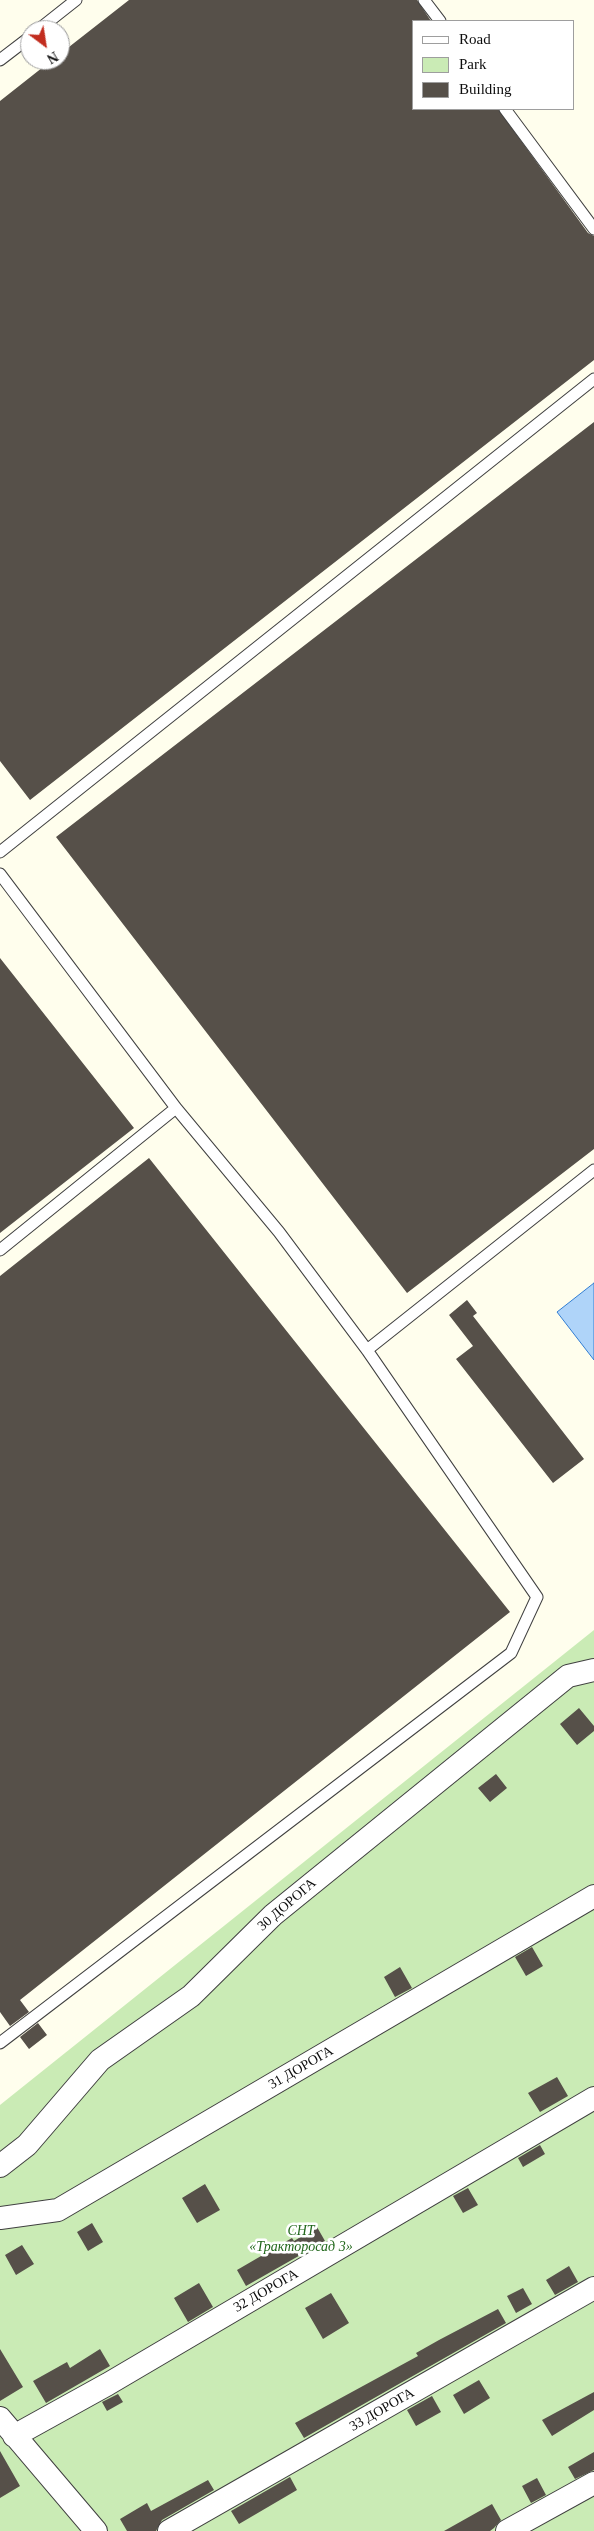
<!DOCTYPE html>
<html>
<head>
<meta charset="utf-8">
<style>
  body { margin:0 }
  #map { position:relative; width:594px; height:2531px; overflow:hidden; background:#fffeed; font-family:"Times New Roman",serif }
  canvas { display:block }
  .legend { position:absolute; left:412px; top:20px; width:162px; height:90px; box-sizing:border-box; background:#fff; border:1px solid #9e9e9e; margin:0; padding:6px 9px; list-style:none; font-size:15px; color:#0d0d0d }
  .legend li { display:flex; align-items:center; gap:10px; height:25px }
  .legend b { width:25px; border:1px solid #9e9e9e }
  .north { position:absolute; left:20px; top:20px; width:50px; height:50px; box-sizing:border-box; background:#fff; border:1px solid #9e9e9e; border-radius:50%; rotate:149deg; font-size:14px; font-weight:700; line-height:20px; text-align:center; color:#0d0d0d }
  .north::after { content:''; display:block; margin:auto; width:18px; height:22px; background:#c22d1f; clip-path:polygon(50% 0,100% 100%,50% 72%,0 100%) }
</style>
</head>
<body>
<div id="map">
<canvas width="594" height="2531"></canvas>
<ul class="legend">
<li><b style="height:6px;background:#fff"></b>Road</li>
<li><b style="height:14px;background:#caebb5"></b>Park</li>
<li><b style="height:14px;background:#565049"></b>Building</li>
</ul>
<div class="north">N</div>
</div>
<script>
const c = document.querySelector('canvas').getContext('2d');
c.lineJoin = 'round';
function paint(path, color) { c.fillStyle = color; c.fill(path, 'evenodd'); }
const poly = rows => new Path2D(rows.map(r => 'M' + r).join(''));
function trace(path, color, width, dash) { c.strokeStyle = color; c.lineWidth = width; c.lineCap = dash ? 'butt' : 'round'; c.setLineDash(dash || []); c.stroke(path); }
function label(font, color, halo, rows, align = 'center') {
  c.font = font + ' "Times New Roman",serif'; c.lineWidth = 5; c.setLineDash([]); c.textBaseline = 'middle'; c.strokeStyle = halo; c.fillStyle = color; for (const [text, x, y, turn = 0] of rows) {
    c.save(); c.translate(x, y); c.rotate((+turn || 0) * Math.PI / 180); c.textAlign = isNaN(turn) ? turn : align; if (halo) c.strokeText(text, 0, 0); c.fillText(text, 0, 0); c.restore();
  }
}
paint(poly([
  [594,1630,594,2531,0,2531,0,2105]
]), '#caebb5');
const water = poly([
  [594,1283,594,1360,557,1312,594,1283]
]);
paint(water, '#afd4f9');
trace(water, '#337ed2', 1);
paint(poly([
  [129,0,417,0,431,21,413,21,413,109,498,109,588,233,594,236,594,360,30,800,0,761,0,101,52,60,60,60,60,54],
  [594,422,594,1149,407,1293,56,837],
  [0,958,134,1128,0,1233],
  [149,1158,510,1612,20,2000,29,2012,10,2026,0,2012,0,1276],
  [467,1300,477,1313,473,1316,584,1459,553,1483,456,1359,473,1346,449,1315],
  [579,1708,594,1726,594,1731,577,1745,560,1724],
  [496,1774,507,1788,490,1802,478,1788],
  [532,1947,543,1966,526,1976,515,1957],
  [400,1967,412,1988,395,1997,384,1977],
  [38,2023,47,2035,29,2049,20,2037],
  [557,2077,568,2096,540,2112,528,2093],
  [540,2145,545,2154,523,2167,518,2158],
  [205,2184,220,2210,197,2223,182,2198],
  [468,2188,478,2205,463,2213,453,2196],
  [92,2223,103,2242,88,2251,77,2232],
  [317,2227,325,2241,246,2286,237,2270,292,2238,294,2241],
  [22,2245,34,2264,16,2275,5,2255],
  [569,2266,578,2282,555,2295,546,2280],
  [199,2283,213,2307,188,2322,174,2298],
  [523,2288,532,2304,516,2313,507,2296],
  [331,2293,349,2323,323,2339,305,2308],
  [498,2309,506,2323,304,2438,295,2423,418,2356,416,2353,439,2340],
  [0,2349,23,2387,0,2401],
  [100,2349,110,2366,46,2403,33,2381,67,2362,70,2368],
  [479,2380,490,2398,464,2414,453,2395],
  [594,2392,594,2410,552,2436,542,2420],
  [118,2394,123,2402,107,2411,102,2402],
  [432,2396,441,2412,416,2426,407,2410],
  [0,2451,20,2486,0,2498],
  [594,2452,594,2470,575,2479,568,2467],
  [290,2477,297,2490,239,2524,231,2511],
  [537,2478,546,2495,531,2503,522,2486],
  [208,2480,214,2490,162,2520,156,2531,127,2531,120,2519,147,2503,151,2511],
  [492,2504,501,2520,494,2528,490,2531,444,2531]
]), '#565049');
const service = poly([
  [424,0,440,21],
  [38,30,76,0],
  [0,60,30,37],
  [505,109,594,229],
  [0,852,594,379],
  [0,874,176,1108,279,1232,367,1350,537,1597,511,1653,0,2043],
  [0,1250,176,1108],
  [367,1350,594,1170]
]);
const minor = poly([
  [0,2166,27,2145,100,2060,191,1996,273,1915,568,1676,594,1670],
  [0,2218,58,2210,594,1896],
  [0,2418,96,2531],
  [14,2436,108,2384,594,2098],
  [169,2531,594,2288],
  [507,2531,594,2483]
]);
trace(service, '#404040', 13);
trace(minor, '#404040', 24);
trace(service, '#fff', 11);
trace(minor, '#fff', 22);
label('14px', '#0d0d0d', '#fff', [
  ["30 ДОРОГА",287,1905,-41],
  ["31 ДОРОГА",301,2068,-30],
  ["32 ДОРОГА",266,2291,-30],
  ["33 ДОРОГА",382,2410,-30]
]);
label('italic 14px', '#21671b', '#fff', [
  ["СНТ",301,2231],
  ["«Тракторосад 3»",301,2247]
]);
</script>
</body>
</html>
